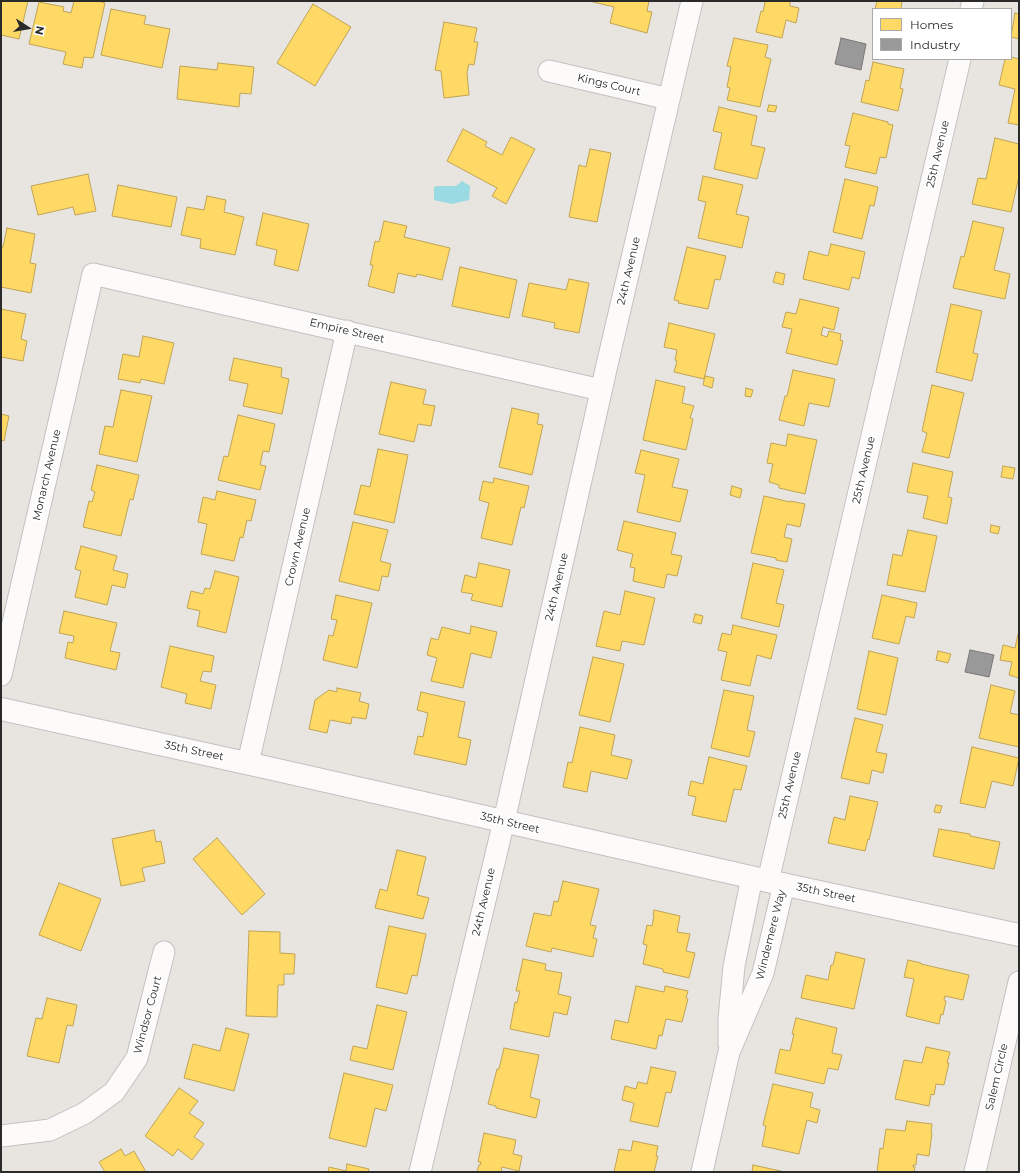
<!DOCTYPE html>
<html>
<head>
<meta charset="utf-8">
<style>
  body { margin:0 }
  #map { position:relative; width:1020px; height:1173px; overflow:hidden; background:#e8e4e0; font-family:Montserrat,sans-serif }
  canvas { display:block }
  .frame { position:absolute; inset:0; border:2px solid #2a2a2a; pointer-events:none }
  .legend { position:absolute; left:872px; top:8px; width:140px; height:52px; box-sizing:border-box; background:#fff; border:1px solid #aaa; margin:0; padding:5px 7px; list-style:none; font-size:12px; color:#2a2a2a }
  .legend li { display:flex; align-items:center; gap:8px; height:20px }
  .legend b { width:20px; border:1px solid #aaa }
  .north { position:absolute; left:8px; top:8px; width:40px; height:40px; -webkit-text-stroke:3px #fff; paint-order:stroke; rotate:102deg; font-size:11px; font-weight:700; line-height:16px; text-align:center; color:#2a2a2a }
  .north::after { content:''; display:block; margin:auto; width:14px; height:18px; background:#2a2a2a; clip-path:polygon(50% 0,100% 100%,50% 72%,0 100%) }
</style>
</head>
<body>
<div id="map">
<canvas width="1020" height="1173"></canvas>
<div class="frame"></div>
<ul class="legend">
<li><b style="height:11px;background:#ffd966"></b>Homes</li>
<li><b style="height:11px;background:#999"></b>Industry</li>
</ul>
<div class="north">N</div>
</div>
<script>
const c = document.querySelector('canvas').getContext('2d');
c.lineJoin = 'round';
function paint(path, color) { c.fillStyle = color; c.fill(path, 'evenodd'); }
const poly = rows => new Path2D(rows.map(r => 'M' + r).join(''));
function trace(path, color, width, dash) { c.strokeStyle = color; c.lineWidth = width; c.lineCap = dash ? 'butt' : 'round'; c.setLineDash(dash || []); c.stroke(path); }
function label(font, color, halo, rows, align = 'center') {
  c.font = font + ' Montserrat,sans-serif'; c.lineWidth = 4; c.setLineDash([]); c.textBaseline = 'middle'; c.strokeStyle = halo; c.fillStyle = color; for (const [text, x, y, turn = 0] of rows) {
    c.save(); c.translate(x, y); c.rotate((+turn || 0) * Math.PI / 180); c.textAlign = isNaN(turn) ? turn : align; if (halo) c.strokeText(text, 0, 0); c.fillText(text, 0, 0); c.restore();
  }
}
paint(poly([
  [462,181,470,186,469,200,452,204,434,200,434,187,437,186,456,186]
]), '#9adbe3');
const homes = poly([
  [1,1,28,1,19,39,1,35,1,1],
  [74,1,98,1,105,3,93,58,84,57,82,68,63,64,66,52,29,44,39,2,64,7,63,11,71,13,74,1],
  [589,1,649,1,647,11,652,12,647,33,610,23,614,7,589,1],
  [762,1,790,1,790,6,799,8,796,23,786,20,782,38,756,32,761,11,763,12,765,2,762,1],
  [877,1,902,1,901,9,875,9,877,1],
  [313,4,351,27,315,86,277,63,313,4],
  [111,9,146,16,144,24,170,29,162,68,101,55,111,9],
  [1015,13,1019,14,1019,39,1011,37,1015,13],
  [444,22,477,28,474,42,478,42,474,65,469,64,467,73,469,95,444,98,441,71,435,70,444,22],
  [734,38,768,45,765,57,771,59,760,107,727,100,730,88,727,87,731,67,727,66,734,38],
  [1011,57,1019,59,1019,125,1008,123,1015,89,999,85,1005,59,1011,59,1011,57],
  [873,62,904,69,900,88,903,89,898,111,861,102,866,80,869,81,873,62],
  [218,63,254,67,251,94,240,93,239,107,177,99,180,66,217,70,218,63],
  [769,105,777,106,775,112,767,111,769,105],
  [719,107,757,116,751,145,765,148,757,179,714,169,722,133,713,131,719,107],
  [853,113,888,122,888,124,893,125,886,158,880,157,876,174,845,167,850,146,845,145,853,113],
  [463,129,487,142,485,146,502,155,511,137,535,149,506,204,492,196,497,188,447,161,463,129],
  [995,138,1019,144,1019,176,1011,212,972,204,978,178,986,179,995,138],
  [590,149,611,153,597,222,569,217,579,165,586,167,590,149],
  [88,174,96,211,75,215,73,207,38,215,31,186,88,174],
  [703,176,743,185,736,214,749,217,742,248,698,238,706,202,698,200,703,176],
  [845,179,878,187,874,206,870,205,862,239,833,232,845,179],
  [118,185,177,197,171,227,112,216,118,185],
  [207,196,226,200,224,212,244,217,235,255,200,248,201,239,181,235,187,207,204,210,207,196],
  [263,213,309,224,298,271,274,265,277,250,256,245,263,213],
  [384,221,407,226,404,237,450,248,442,280,417,274,416,277,398,273,394,293,368,286,373,265,370,265,375,241,379,242,384,221],
  [973,221,1004,228,994,270,1010,274,1005,299,953,288,961,256,964,257,973,221],
  [7,228,35,234,30,263,36,264,31,293,1,287,1,247,3,247,7,228],
  [831,244,865,252,859,279,852,277,849,290,803,279,809,251,828,256,831,244],
  [687,247,726,256,720,280,715,279,708,309,678,303,679,301,674,300,687,247],
  [460,267,517,280,509,318,452,306,460,267],
  [776,272,785,274,783,285,773,282,776,272],
  [569,279,589,283,579,333,554,328,555,323,522,316,529,283,566,290,569,279],
  [800,299,839,308,834,330,823,327,821,335,827,337,829,331,841,334,840,340,843,341,837,365,786,353,792,329,782,327,786,312,796,314,800,299],
  [951,304,982,311,973,353,978,354,972,381,936,372,951,304],
  [1,309,26,314,21,339,27,341,23,361,1,357,1,309],
  [669,323,715,334,704,379,674,372,677,361,675,360,677,350,664,347,669,323],
  [143,336,174,343,164,384,141,379,140,383,118,379,123,354,139,357,143,336],
  [234,358,282,368,281,377,289,379,282,414,243,406,248,384,229,380,234,358],
  [793,370,835,379,829,407,809,403,804,426,779,420,785,396,787,396,793,370],
  [705,376,714,378,712,388,703,385,705,376],
  [656,380,685,387,682,403,694,406,690,418,693,419,686,450,643,440,656,380],
  [391,382,426,390,423,404,435,406,431,426,418,424,414,442,379,434,391,382],
  [932,385,964,393,949,458,922,452,927,433,922,431,932,385],
  [746,388,753,390,751,397,745,396,746,388],
  [121,390,152,396,137,462,99,454,105,426,113,427,121,390],
  [512,408,539,414,537,424,543,425,532,475,499,467,512,408],
  [1,414,9,416,4,441,1,440,1,414],
  [238,415,275,424,269,452,263,451,260,465,266,466,260,490,218,480,224,456,228,457,238,415],
  [788,434,817,440,805,494,779,488,779,485,769,482,773,464,767,463,771,443,786,446,788,434],
  [378,449,408,455,394,523,354,514,361,485,370,487,378,449],
  [641,450,679,459,672,487,688,490,680,522,637,512,645,475,635,473,641,450],
  [913,463,953,472,948,497,952,498,947,524,923,518,928,496,907,492,913,463],
  [97,465,139,475,133,500,130,499,121,536,83,527,89,501,92,502,95,492,91,490,97,465],
  [1003,466,1015,468,1013,479,1001,477,1003,466],
  [494,478,529,486,524,508,521,507,512,545,481,538,489,503,479,500,483,481,493,483,494,478],
  [732,486,742,489,740,498,730,495,732,486],
  [217,491,256,500,251,521,247,520,243,538,240,537,234,561,201,554,207,524,198,522,203,497,215,500,217,491],
  [764,496,790,502,790,501,805,504,800,527,787,524,784,537,792,539,787,562,776,560,776,558,751,553,764,496],
  [624,521,676,533,671,554,682,556,677,576,667,574,664,588,633,581,635,568,630,567,633,554,617,550,624,521],
  [353,522,388,530,380,561,391,564,388,577,382,576,379,591,339,581,353,522],
  [991,525,1000,527,998,534,990,532,991,525],
  [908,530,937,536,925,592,887,585,893,554,902,556,908,530],
  [81,546,117,556,113,570,128,574,125,588,112,585,107,605,75,597,81,571,75,569,81,546],
  [479,563,510,570,502,607,471,600,473,594,461,592,465,575,476,578,479,563],
  [753,563,784,570,776,603,784,605,779,627,741,618,753,563],
  [215,571,239,577,226,633,197,626,200,611,187,608,191,591,203,594,205,588,210,589,215,571],
  [625,591,655,598,644,645,622,641,620,651,596,646,604,611,620,615,625,591],
  [336,595,372,603,357,668,323,660,329,635,333,636,337,620,331,619,336,595],
  [882,595,917,603,914,618,906,616,899,644,872,638,882,595],
  [64,611,117,623,110,651,120,653,116,670,65,658,68,642,73,643,74,636,59,633,64,611],
  [695,614,703,616,701,624,693,622,695,614],
  [733,625,777,635,771,659,757,655,750,686,721,680,727,652,718,650,722,633,731,635,733,625],
  [471,626,497,632,491,658,471,653,463,688,431,681,437,658,427,655,431,638,438,640,442,627,470,634,471,626],
  [1019,630,1019,678,1009,675,1012,662,1000,660,1003,645,1015,648,1019,630],
  [170,646,214,656,211,672,203,671,200,681,216,685,211,709,185,703,187,694,161,687,170,646],
  [869,651,898,658,886,715,857,709,869,651],
  [938,651,951,654,948,663,936,660,938,651],
  [593,657,624,664,610,722,579,715,593,657],
  [991,685,1015,691,1010,713,1019,715,1019,747,979,738,991,685],
  [337,688,361,693,359,701,369,704,366,719,352,717,351,724,330,720,327,733,309,729,315,700,329,690,337,692,337,688],
  [724,690,754,696,747,730,755,732,749,757,711,748,724,690],
  [421,692,465,702,458,737,471,740,466,765,414,754,418,736,423,737,428,713,417,710,421,692],
  [855,718,883,725,876,752,887,754,883,773,872,770,869,784,841,778,855,718],
  [580,727,615,735,611,755,632,760,627,779,591,771,587,792,563,787,568,762,572,763,580,727],
  [972,747,1019,758,1013,786,992,781,985,808,960,803,972,747],
  [709,757,747,766,741,790,734,789,726,822,692,815,696,797,688,795,691,781,703,784,709,757],
  [850,796,878,802,869,840,868,839,865,851,828,843,834,817,845,820,850,796],
  [936,805,942,806,940,813,934,812,936,805],
  [939,829,970,834,970,836,1000,842,994,869,933,856,939,829],
  [154,830,156,842,161,841,165,863,142,868,145,881,121,886,112,839,154,830],
  [217,838,265,894,242,915,193,859,217,838],
  [397,850,426,857,417,895,429,898,423,919,375,908,380,889,387,891,397,850],
  [563,881,599,889,590,925,596,926,593,938,597,939,593,957,552,948,551,952,526,946,534,913,551,916,554,901,558,902,563,881],
  [59,883,101,899,81,951,39,935,59,883],
  [654,910,680,916,677,932,690,934,686,951,695,953,689,978,663,972,663,969,643,964,647,945,643,944,647,925,652,926,654,916,653,915,654,910],
  [389,926,426,934,417,976,412,975,407,994,376,987,389,926],
  [249,931,280,932,280,953,295,954,294,974,284,974,284,985,278,985,277,1017,246,1016,249,931],
  [836,952,865,959,854,1009,801,998,806,975,828,980,831,965,833,965,836,952],
  [523,959,546,964,545,970,562,973,558,994,571,997,567,1015,554,1012,549,1037,510,1029,515,1002,517,1003,520,991,516,991,523,959],
  [908,960,921,963,921,964,969,975,963,1000,945,996,944,1000,946,1001,943,1015,941,1014,939,1024,906,1016,914,979,904,977,908,960],
  [636,986,664,992,665,986,688,991,686,998,688,999,682,1022,666,1019,662,1036,659,1035,656,1049,611,1039,615,1020,628,1023,636,986],
  [47,998,77,1005,73,1026,67,1025,59,1063,27,1056,36,1018,42,1019,47,998],
  [377,1005,407,1012,393,1070,350,1060,353,1046,367,1049,377,1005],
  [796,1018,837,1028,832,1053,842,1055,838,1070,828,1068,824,1084,775,1073,780,1049,790,1051,794,1034,792,1034,796,1018],
  [226,1028,249,1034,234,1091,184,1078,193,1044,220,1051,226,1028],
  [926,1047,950,1052,947,1063,949,1063,944,1085,936,1084,934,1095,931,1094,929,1106,895,1099,904,1060,922,1063,926,1047],
  [504,1048,539,1055,530,1097,540,1100,536,1118,496,1108,496,1106,488,1104,497,1069,499,1069,504,1048],
  [651,1067,676,1072,671,1093,666,1092,658,1127,630,1121,634,1103,622,1100,625,1086,636,1089,638,1082,647,1084,651,1067],
  [344,1073,393,1085,386,1111,375,1108,366,1147,329,1138,344,1073],
  [773,1084,813,1093,810,1107,820,1110,817,1123,807,1120,799,1154,762,1146,766,1126,763,1125,773,1084],
  [179,1088,198,1101,189,1113,204,1123,194,1137,204,1144,192,1160,178,1149,173,1156,145,1136,179,1088],
  [907,1121,932,1124,931,1133,932,1133,929,1156,917,1154,916,1165,913,1165,913,1167,915,1167,914,1172,877,1172,880,1148,883,1149,886,1129,905,1131,907,1121],
  [484,1133,516,1140,513,1154,522,1156,519,1171,502,1167,501,1172,477,1172,479,1165,480,1165,481,1162,478,1162,484,1133],
  [633,1141,658,1146,656,1156,658,1156,654,1172,614,1172,619,1149,631,1151,633,1141],
  [121,1149,125,1156,134,1151,146,1172,105,1172,99,1162,121,1149],
  [347,1164,369,1169,368,1172,328,1172,329,1167,346,1171,347,1164],
  [753,1165,785,1172,752,1172,753,1165]
]);
paint(homes, '#ffd966');
trace(homes, '#bfa454', 1);
const industry = poly([
  [841,38,866,44,861,70,835,64,841,38],
  [970,650,994,655,989,677,965,672,970,650]
]);
paint(industry, '#999');
trace(industry, '#787878', 1);
const street = poly([
  [971,9,973,1],
  [549,71,669,99],
  [1,675,93,274,601,390],
  [248,763,347,331],
  [768,881,960,59],
  [729,1044,729,1019,734,966,752,877],
  [1,1136,50,1130,85,1113,114,1092,137,1058,164,952],
  [420,1172,504,821,607,365,692,1],
  [702,1172,729,1052,763,973,784,884],
  [975,1172,1019,982]
]);
const secondary = poly([
  [1,709,273,769,768,881,1019,935]
]);
trace(street, '#c2c1c1', 23);
trace(secondary, '#c2c1c1', 24);
trace(street, '#fcfbfa', 21);
trace(secondary, '#fcfbfa', 22);
label('11px', '#2a2a2a', '#fff', [
  ["Kings Court",609,85,13],
  ["25th Avenue",938,154,-77],
  ["24th Avenue",629,271,-77],
  ["Empire Street",347,331,13],
  ["25th Avenue",864,470,-77],
  ["Monarch Avenue",47,475,-77],
  ["Crown Avenue",298,547,-77],
  ["24th Avenue",557,587,-77],
  ["35th Street",194,751,12],
  ["25th Avenue",790,785,-77],
  ["35th Street",510,823,13],
  ["35th Street",826,893,12],
  ["24th Avenue",484,902,-77],
  ["Windemere Way",771,935,-76],
  ["Windsor Court",148,1015,-75],
  ["Salem Circle",997,1077,-77]
]);
</script>
</body>
</html>
